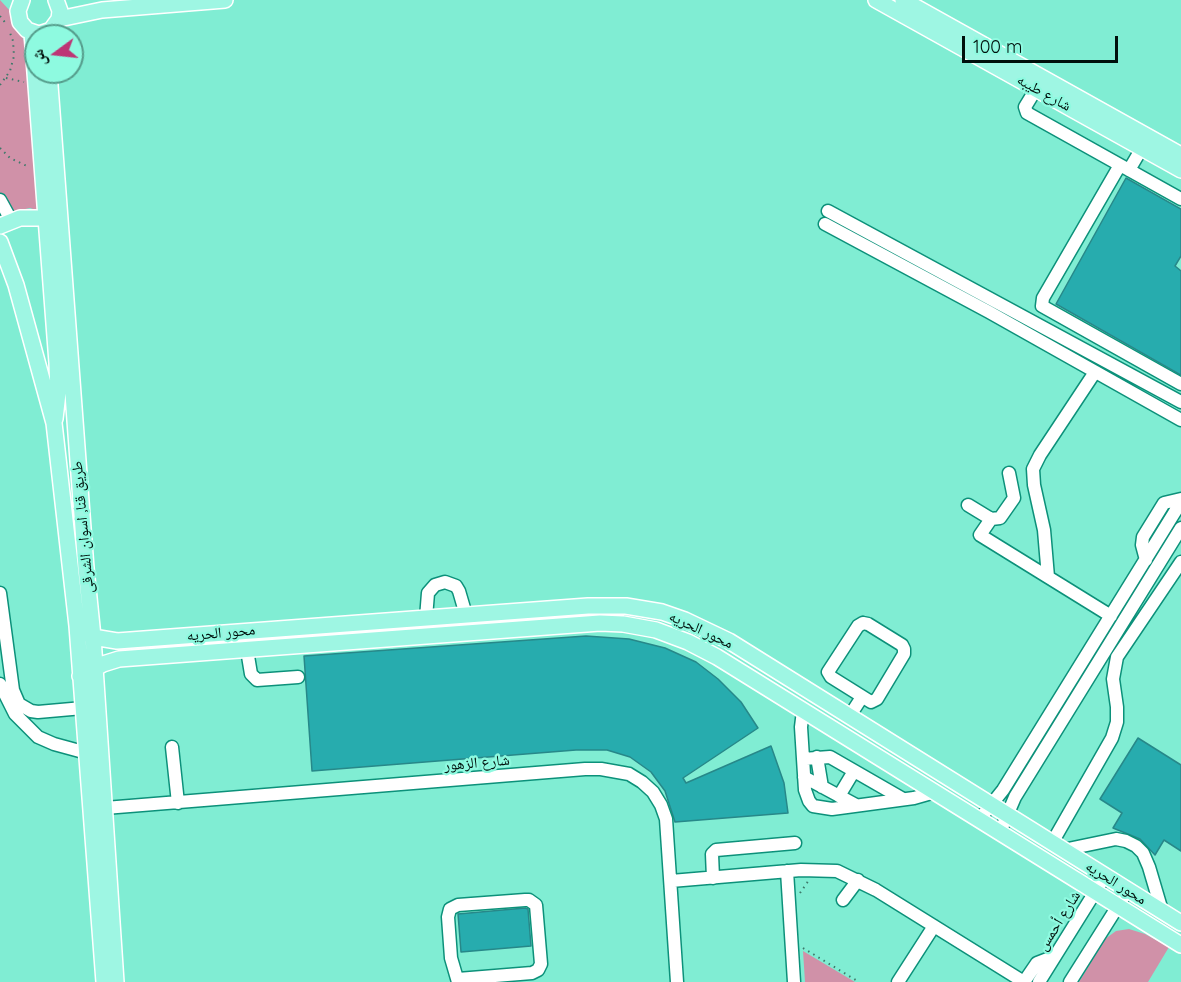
<!DOCTYPE html>
<html>
<head>
<meta charset="utf-8">
<style>
  body { margin:0 }
  #map { position:relative; width:1181px; height:982px; overflow:hidden; background:#80edd3; font-family:Quicksand,"Noto Naskh Arabic",sans-serif }
  canvas { display:block }
  .north { position:absolute; left:24px; top:24px; width:60px; height:60px; box-sizing:border-box; background:#8efae0; border:2px solid #559c8b; border-radius:50%; rotate:255deg; font-size:16px; font-weight:700; line-height:24px; text-align:center; color:#00100c }
  .north::after { content:''; display:block; margin:auto; width:21px; height:27px; background:#bd3575; clip-path:polygon(50% 0,100% 100%,50% 72%,0 100%) }
  .scale { position:absolute; left:962px; top:36px; width:156px; height:27px; box-sizing:border-box; border:3px solid #00100c; border-top:0; padding-left:8px; font-size:18px; line-height:21px; white-space:nowrap; color:#00100c; -webkit-text-stroke:4px #8efae0; paint-order:stroke }
</style>
</head>
<body>
<div id="map">
<canvas width="1181" height="982"></canvas>
<div class="north">ش</div>
<div class="scale">100 m</div>
</div>
<script>
const c = document.querySelector('canvas').getContext('2d');
c.lineJoin = 'round';
function paint(path, color) { c.fillStyle = color; c.fill(path, 'evenodd'); }
const poly = rows => new Path2D(rows.map(r => 'M' + r).join(''));
function trace(path, color, width, dash) { c.strokeStyle = color; c.lineWidth = width; c.lineCap = dash ? 'butt' : 'round'; c.setLineDash(dash || []); c.stroke(path); }
function label(font, color, halo, rows, align = 'center') {
  c.font = font + ' Quicksand,"Noto Naskh Arabic",sans-serif'; c.lineWidth = 4.5; c.setLineDash([]); c.textBaseline = 'middle'; c.strokeStyle = halo; c.fillStyle = color; for (const [text, x, y, turn = 0] of rows) {
    c.save(); c.translate(x, y); c.rotate((+turn || 0) * Math.PI / 180); c.textAlign = isNaN(turn) ? turn : align; if (halo) c.strokeText(text, 0, 0); c.fillText(text, 0, 0); c.restore();
  }
}
paint(poly([
  [0,0,12,13,27,48,39,211,30,208,11,212,0,193],
  [1129,929,1145,934,1169,947,1148,982,1079,982,1105,939,1116,931],
  [803,951,855,982,805,982]
]), '#d091a8');
const building = poly([
  [1126,178,1181,209,1181,256,1175,266,1181,271,1181,375,1056,304,1126,178],
  [586,636,629,639,665,648,696,662,718,679,741,702,758,728,683,778,686,783,771,746,784,783,788,813,675,822,665,791,651,772,630,757,607,750,576,750,312,771,304,656,586,636],
  [1138,738,1181,765,1181,851,1164,840,1155,855,1140,839,1113,828,1122,813,1100,799,1138,738],
  [525,908,528,909,531,946,461,952,458,914,525,908]
]);
paint(building, '#27acae');
trace(building, '#278889', 1.5);
const minor = poly([
  [1036,89,1025,107,1027,113,1181,199],
  [1120,165,1043,298,1042,306,1181,384],
  [1129,170,1142,148],
  [0,200,11,220],
  [828,211,1181,402],
  [825,224,989,312,1181,420],
  [968,505,991,519,1000,518,1014,498,1009,473],
  [991,519,980,535,1111,616],
  [1146,560,1142,545,1143,537,1164,503,1181,499],
  [1048,577,1044,530,1034,485,1033,469,1040,455,1095,372],
  [0,593,13,690,19,704,31,711,38,712,83,708],
  [426,618,428,593,435,585,445,582,456,586,459,591,466,615],
  [863,623,868,624,902,645,904,649,904,654,877,699,871,702,831,677,828,672,858,626,863,623],
  [247,650,251,674,257,680,298,677],
  [0,684,15,714,38,737,54,744,87,753],
  [803,711,801,727,805,790,809,801,813,806,832,809,914,798,935,792],
  [849,717,862,697],
  [172,747,178,803],
  [817,757,822,787],
  [803,759,830,757,903,799],
  [804,777,856,805],
  [839,796,854,771],
  [105,808,585,769,601,769,629,774,642,782,653,792,661,805,666,819,677,982],
  [979,820,1003,790,1181,502],
  [1000,832,1015,797,1181,528],
  [1052,843,1112,738,1117,722,1117,707,1113,679,1117,657,1181,562],
  [1063,850,1116,839,1126,841,1136,846,1143,853,1149,867,1162,911],
  [787,871,794,982],
  [713,878,712,854,716,850,795,843],
  [671,881,801,870,837,871,876,890,1024,982],
  [843,900,858,880],
  [458,979,532,973,538,970,541,964,536,905,529,900,525,900,458,905,450,909,448,917,451,958,458,982],
  [898,982,934,926],
  [1024,982,1037,963,1055,956],
  [1039,982,1105,876],
  [1070,982,1128,890]
]);
const major = poly([
  [22,0,18,11,20,22,27,30,39,34,51,30,59,19,60,11,56,0],
  [876,0,1181,170],
  [903,0,1181,155],
  [59,19,102,10,225,0],
  [32,33,57,363,58,393,55,419],
  [49,72,86,568,93,637,116,982],
  [0,226,20,218,47,218],
  [0,242,16,285,54,423,77,626,104,982],
  [77,626,93,637,117,641,588,606,626,606,662,612,685,620,729,641,1181,923],
  [80,676,103,664,119,659,600,623,623,624,656,630,688,642,717,657,1181,945]
]);
trace(minor, '#0c917a', 15);
trace(major, '#fff', 18);
trace(poly([
  [0,16,7,25],
  [6,78,24,82],
  [0,85,10,71,14,56,13,41,9,30],
  [0,148,10,158,29,167],
  [800,893,809,880],
  [803,948,859,982]
]), '#3d796a', 2, [1.5, 4.5]);
trace(minor, '#fff', 12);
trace(major, '#9ef6e3', 15);
label('15px', '#00100c', '#8efae0', [
  ["شارع طيبه",1044,93,29],
  ["طريق قنا, اسوان الشرقى",83,527,-95],
  ["محور الحريه",701,630,25],
  ["محور الحريه",221,633,-5],
  ["شارع الزهور",477,763,-5],
  ["محور الحريه",1116,883,32],
  ["شارع أحمس",1059,921,-58]
]);
</script>
</body>
</html>
